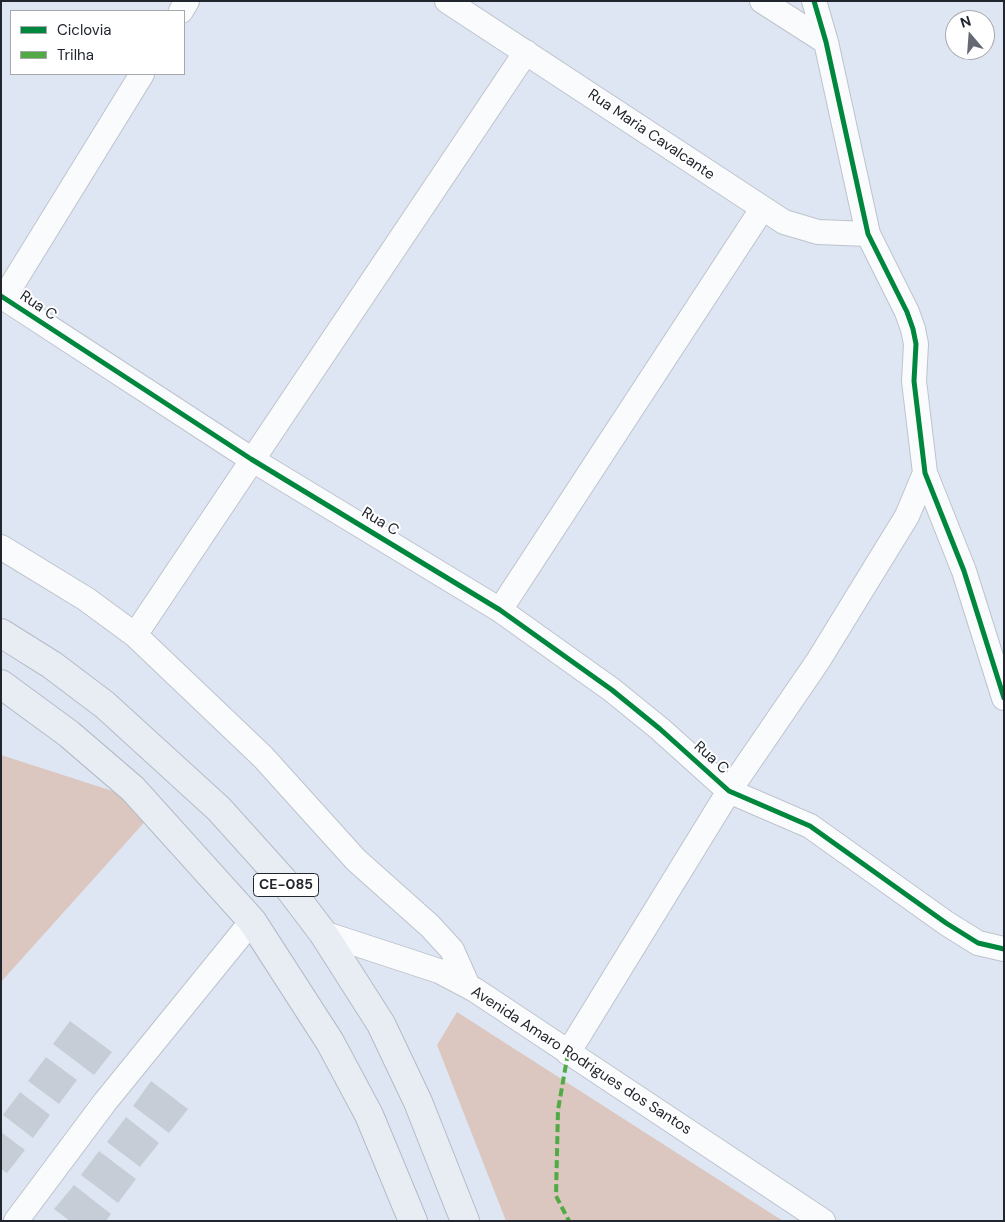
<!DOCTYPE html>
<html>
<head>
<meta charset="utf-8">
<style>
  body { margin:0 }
  #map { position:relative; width:1005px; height:1222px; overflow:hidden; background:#dfe6f3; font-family:"DM Sans",sans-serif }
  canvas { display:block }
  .frame { position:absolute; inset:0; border:2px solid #21262e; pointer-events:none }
  .legend { position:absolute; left:10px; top:10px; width:175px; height:65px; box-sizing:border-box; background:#fff; border:1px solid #a6a8ab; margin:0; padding:6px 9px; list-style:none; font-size:15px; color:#21262e }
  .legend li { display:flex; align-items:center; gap:10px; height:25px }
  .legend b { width:25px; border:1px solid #a6a8ab }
  .north { position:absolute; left:945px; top:10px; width:50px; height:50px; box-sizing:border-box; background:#fff; border:1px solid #a6a8ab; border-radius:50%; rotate:342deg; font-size:14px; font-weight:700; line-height:20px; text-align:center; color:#21262e }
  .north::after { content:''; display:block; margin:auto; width:18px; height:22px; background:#646973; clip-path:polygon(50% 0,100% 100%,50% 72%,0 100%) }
</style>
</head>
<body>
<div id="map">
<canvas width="1005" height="1222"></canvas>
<div class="frame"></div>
<ul class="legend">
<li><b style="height:6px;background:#00873e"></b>Ciclovia</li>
<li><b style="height:6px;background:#52aa44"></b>Trilha</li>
</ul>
<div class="north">N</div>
</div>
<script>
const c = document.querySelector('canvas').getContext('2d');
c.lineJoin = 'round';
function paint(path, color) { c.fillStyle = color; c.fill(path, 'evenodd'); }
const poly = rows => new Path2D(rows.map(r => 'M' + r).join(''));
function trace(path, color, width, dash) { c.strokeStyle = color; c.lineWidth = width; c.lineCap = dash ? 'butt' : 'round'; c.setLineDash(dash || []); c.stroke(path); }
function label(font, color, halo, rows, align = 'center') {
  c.font = font + ' "DM Sans",sans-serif'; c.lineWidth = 4; c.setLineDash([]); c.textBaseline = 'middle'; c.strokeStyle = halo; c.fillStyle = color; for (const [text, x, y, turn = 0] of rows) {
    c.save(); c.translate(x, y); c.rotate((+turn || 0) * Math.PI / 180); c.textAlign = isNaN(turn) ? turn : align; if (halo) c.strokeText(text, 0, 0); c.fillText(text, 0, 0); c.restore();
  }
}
paint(poly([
  [1,755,159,806,1,982],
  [457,1012,783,1221,506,1221,437,1045]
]), '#dbc7bf');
paint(poly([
  [70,1021,112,1052,94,1075,53,1044],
  [46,1057,77,1080,59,1104,28,1081],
  [151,1081,188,1109,169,1133,133,1106],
  [20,1092,50,1115,33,1138,3,1115],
  [126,1117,159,1143,140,1167,107,1142],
  [1,1132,25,1150,7,1173,1,1169],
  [99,1151,136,1179,118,1203,81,1175],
  [74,1185,111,1214,106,1221,70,1221,54,1209]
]), '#c7cdd7');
const street = poly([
  [447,1,784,222,818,232,868,234],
  [762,1,826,42],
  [814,1,826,42,868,234,907,312,913,329,916,344,914,381,925,473,964,571,1004,698],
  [181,11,187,1],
  [1,296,251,459,500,610,612,690,660,729,729,791,810,826,946,923,978,943,1004,949],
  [4,298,142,74],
  [1,547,86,599,135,635,263,757,356,860,430,926,452,950,468,986],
  [500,610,762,209],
  [135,635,526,52],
  [323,933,439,971,475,990,823,1221],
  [568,1053,729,791,818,661,907,516,925,473],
  [16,1221,105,1102,252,921]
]);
const highway = poly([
  [1,633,52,665,105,705,219,809,282,879,323,933,381,1024,418,1102,465,1221],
  [1,684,69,734,133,789,252,921,330,1042,369,1115,413,1221]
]);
trace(street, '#bdc3cd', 26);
trace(highway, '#b4bbc7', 30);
trace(street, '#fafbfd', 24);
trace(highway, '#e8edf4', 28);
trace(poly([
  [568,1053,558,1110,556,1196,569,1221]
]), '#52aa44', 4, [8, 4]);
trace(poly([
  [814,1,826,42,868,234,907,312,913,329,916,344,914,381,925,473,964,571,1004,698],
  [1,296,251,459,500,610,612,690,660,729,729,791,810,826,946,923,978,943,1004,949]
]), '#00873e', 5);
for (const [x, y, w] of [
  [286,885,65]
]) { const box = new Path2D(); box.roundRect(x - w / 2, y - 11.5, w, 23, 4); c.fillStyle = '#fff'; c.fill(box); trace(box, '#21262e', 1); }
label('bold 14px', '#21262e', null, [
  ["CE-085",286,885]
]);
label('15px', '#21262e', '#fff', [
  ["Rua Maria Cavalcante",651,135,34],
  ["Rua C",38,306,34],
  ["Rua C",380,522,31],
  ["Rua C",711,758,42],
  ["Avenida Amaro Rodrigues dos Santos",581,1061,33]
]);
</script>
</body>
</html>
